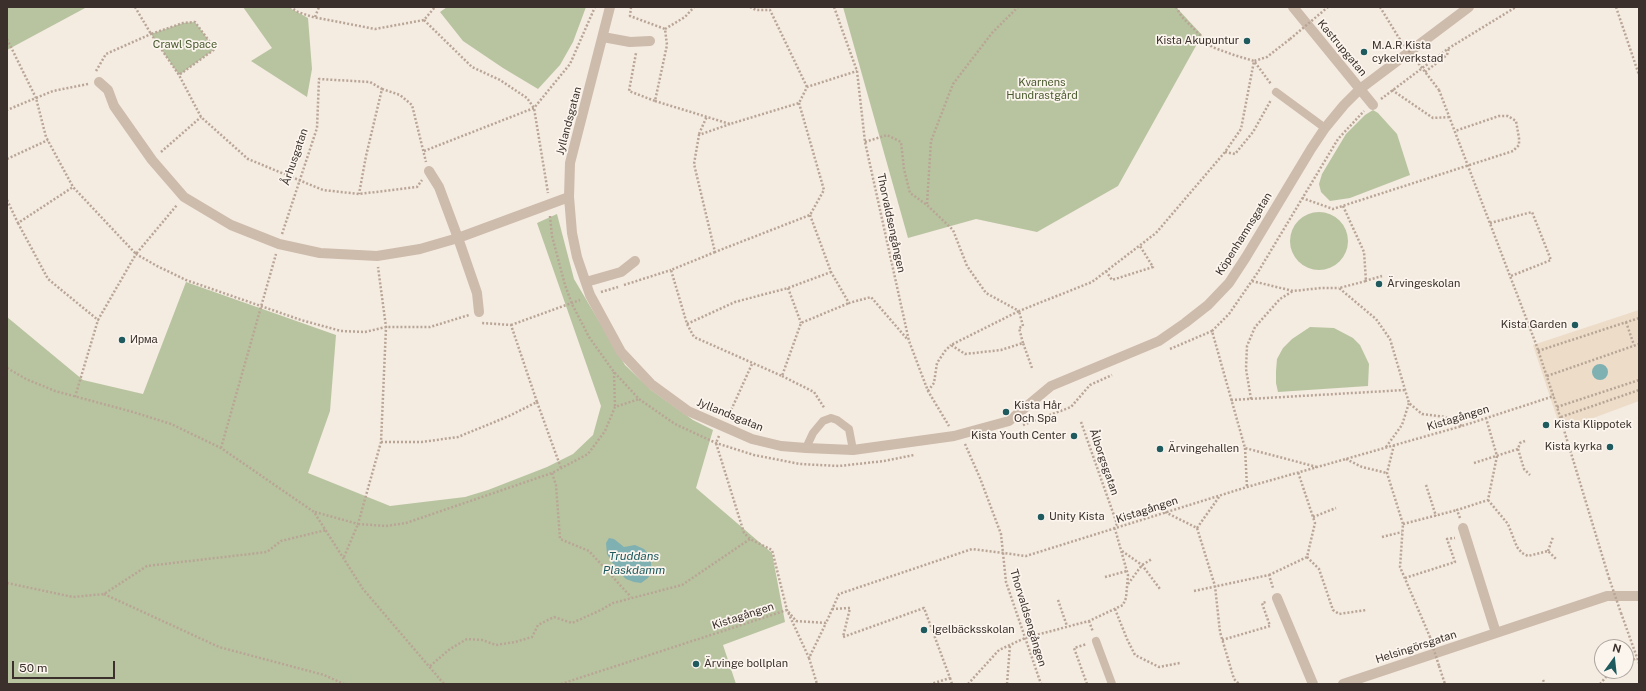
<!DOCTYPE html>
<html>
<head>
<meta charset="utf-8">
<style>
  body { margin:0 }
  #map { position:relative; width:1646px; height:691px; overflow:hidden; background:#f4ebe1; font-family:"Public Sans",sans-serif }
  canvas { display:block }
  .frame { position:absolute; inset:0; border:8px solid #3b302b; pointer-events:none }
  .north { position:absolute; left:1594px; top:639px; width:40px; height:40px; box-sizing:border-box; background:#fbf5ee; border:1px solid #aea6a0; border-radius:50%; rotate:15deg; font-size:11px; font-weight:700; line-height:16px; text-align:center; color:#3b302b }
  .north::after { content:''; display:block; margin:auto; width:14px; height:18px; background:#1f5a5e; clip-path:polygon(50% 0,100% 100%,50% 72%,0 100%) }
  .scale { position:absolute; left:12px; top:661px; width:103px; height:18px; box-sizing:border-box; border:2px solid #3b302b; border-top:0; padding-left:5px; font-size:12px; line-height:14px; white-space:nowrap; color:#3b302b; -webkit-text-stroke:3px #fbf5ee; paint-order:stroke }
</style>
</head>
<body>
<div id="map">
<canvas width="1646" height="691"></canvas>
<div class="frame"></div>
<div class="north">N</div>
<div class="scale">50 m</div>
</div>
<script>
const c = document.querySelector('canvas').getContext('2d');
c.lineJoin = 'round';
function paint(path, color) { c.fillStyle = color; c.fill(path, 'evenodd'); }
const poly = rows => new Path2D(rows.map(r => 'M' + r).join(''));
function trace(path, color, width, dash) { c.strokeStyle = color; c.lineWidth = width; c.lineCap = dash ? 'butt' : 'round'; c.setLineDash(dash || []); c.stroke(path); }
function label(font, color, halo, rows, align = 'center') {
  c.font = font + ' "Public Sans",sans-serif'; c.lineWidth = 3.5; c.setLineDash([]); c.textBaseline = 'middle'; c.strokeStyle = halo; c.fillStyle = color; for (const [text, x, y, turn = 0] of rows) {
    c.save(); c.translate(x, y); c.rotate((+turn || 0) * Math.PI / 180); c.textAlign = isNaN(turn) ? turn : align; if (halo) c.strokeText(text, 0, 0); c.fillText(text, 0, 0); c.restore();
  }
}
paint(poly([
  [7,7,87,7,7,50],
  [243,7,288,7,308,18,312,69,307,97,251,61,272,48],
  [447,7,586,7,573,42,560,65,538,89,503,68,463,41,440,12],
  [843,7,1176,7,1202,35,1118,186,1037,232,976,219,908,238],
  [195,22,215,49,179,75,151,34,183,23],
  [1373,110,1378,113,1397,134,1410,175,1350,198,1330,201,1321,192,1319,184,1322,174,1346,134,1365,115],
  '1290 241a29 29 0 1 1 58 0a29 29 0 1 1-58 0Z',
  [557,214,574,279,625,365,651,390,693,420,713,430,696,488,772,553,785,622,723,645,736,684,7,684,7,317,83,380,143,394,186,282,336,335,330,411,308,473,390,506,465,497,488,490,547,467,573,454,593,435,601,406,537,223],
  [1310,327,1334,328,1353,338,1360,345,1369,364,1368,386,1278,392,1276,383,1276,371,1277,359,1283,348,1292,339]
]), '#b8c4a0');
paint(poly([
  [1639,310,1639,401,1561,430,1533,345]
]), '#ecdcc8');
paint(poly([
  '1592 372a8 8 0 1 1 16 0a8 8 0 1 1-16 0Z',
  [609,538,614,539,624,547,635,545,644,549,649,555,651,562,651,572,648,578,641,583,634,582,626,579,620,573,613,564,607,554,606,543]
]), '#7fb0b2');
trace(poly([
  [135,7,151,34,183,23,195,22,215,49,179,75],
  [290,7,298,12,313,17,375,29,424,20,435,7],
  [631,7,630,16,665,29,667,45,655,101,629,91,636,53],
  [750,7,756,10,770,10,807,87],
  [834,7,857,71,865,142,909,341,928,391,949,426],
  [1176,7,1182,17,1212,47,1234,55,1254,61,1271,84],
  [1380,7,1399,38],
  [1616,7,1639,75],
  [315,17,319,7],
  [424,20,472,67,500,80,527,98,534,108,548,193],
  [665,29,685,17,694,7],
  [7,39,36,98,7,110],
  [96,71,106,54,151,34,179,75,201,117,248,159,323,190,359,194,417,187,422,180],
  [1425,72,1447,55,1449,48],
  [88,84,53,91,36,98,46,137,73,187,136,254,177,205],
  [382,89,400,95,412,105,426,162],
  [1392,90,1433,118,1450,117],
  [1439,90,1536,344,1557,407,1609,578],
  [1381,99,1449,48,1516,7],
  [655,101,730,124,799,103,807,87,857,71],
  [730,124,699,135,694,164,715,252,810,215,824,190,799,103],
  [699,134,707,116],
  [865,142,887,135,901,142,904,169,910,193,927,205,953,230,967,266,986,293,1019,311,1092,282,1156,233,1225,152,1241,129,1254,61,1267,57,1290,39],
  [424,151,534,108,570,64,595,7],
  [161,152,201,117],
  [1225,152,1235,154,1253,132,1271,100],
  [7,159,48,140],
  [1302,198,1333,209,1513,151,1519,145,1519,138,1516,121,1508,116,1499,116,1455,131],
  [7,200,18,223,73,187],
  [927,204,931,141,953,84,992,33,1018,7],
  [1343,206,1364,252,1366,281,1339,288,1376,319,1390,339,1409,403,1422,414,1445,417,1462,426],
  [810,215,831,272,849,303,871,297,908,340],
  [550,216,552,236,565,285,572,304,589,337,614,372,639,399,675,424,716,443,754,455,800,464,839,466,884,461,914,455],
  [18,223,48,279,98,320,136,254,157,266,186,280,301,320,341,331,365,332,386,327,430,327,469,315],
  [1490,223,1532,212,1551,260,1511,276],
  [282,234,317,128,319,79,370,82,382,89,366,156,359,194],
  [715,252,671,270,687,324,694,337,782,376,801,323,849,303],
  [1106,271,1112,280,1153,267,1140,246],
  [1252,281,1293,291,1321,288,1339,288],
  [1365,281,1382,276],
  [624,285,671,270],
  [788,288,801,323],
  [601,292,618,287],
  [1626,322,1634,345],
  [687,324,735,302,788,288,831,272],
  [511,325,580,300],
  [1023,343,1019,328,1023,326,1019,311,951,345,965,354,1001,350,1023,343,1032,368],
  [1170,349,1212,331],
  [1538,351,1639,318],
  [7,368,26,379,55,391,133,412,171,424,221,448,314,512,363,589,444,684],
  [614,372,615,407],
  [782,376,814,392,825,409],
  [1547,376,1639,344],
  [928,391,934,383,937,363,945,351,951,345],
  [75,397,98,320],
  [1251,399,1246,369,1247,346,1255,327,1280,299,1293,291],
  [1231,400,1405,390],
  [537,402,561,468],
  [1557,407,1639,380],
  [728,417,752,364],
  [1561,417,1639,390],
  [1081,422,1117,524,1113,530],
  [1023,425,1071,407,1090,385,1112,375],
  [719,436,716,443,744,533,750,539,772,550,787,610,809,658,826,623],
  [381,442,422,442,458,437,509,416,537,402,511,325,482,323],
  [965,444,980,478,1001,534,1006,582,1041,684],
  [1394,445,1387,473,1403,524,1400,567,1430,637],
  [1386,447,1402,425,1409,403],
  [221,448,276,254],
  [1245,448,1247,487],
  [1518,449,1524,469,1530,475],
  [1346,459,1362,467,1387,473],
  [1474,463,1518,449,1520,443,1525,441],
  [1317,467,1245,448,1212,331,1229,314,1258,272,1338,139,1364,111],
  [552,473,556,485,560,539,589,551,631,597],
  [1426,485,1436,516],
  [1488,500,1508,524,1517,547,1522,553,1528,556,1548,551,1557,560],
  [315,512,358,524,381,442,386,327,378,267],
  [1165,512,1197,528,1215,586,1220,632,1234,679,1239,684],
  [1313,517,1336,508],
  [1460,518,1457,510,1488,500,1497,456,1486,418],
  [1403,524,1457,510],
  [1197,528,1219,497],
  [1382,537,1402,532],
  [1122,551,1142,565,1160,589],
  [1548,551,1553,537],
  [344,557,358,524,386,526,406,523,552,473,588,454,605,431,615,407,639,399],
  [1307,557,1319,569,1333,610,1339,614,1366,610],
  [1269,575,1307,557,1315,523,1298,472],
  [1105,577,1127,571],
  [1405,578,1455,562,1447,539,1455,538],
  [7,583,73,597,104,594,147,566,267,552,281,541,326,530],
  [1128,584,1142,565,1152,559],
  [1194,591,1269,575,1273,588],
  [104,594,219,647,324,675,344,684],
  [1058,600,1067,626],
  [832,609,850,608,843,637,924,608,950,678,931,684],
  [1115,609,1127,639,1135,655,1159,667,1180,663],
  [1621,613,1639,663],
  [1089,621,1093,632],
  [1222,640,1270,626,1262,603,1266,602],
  [809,658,817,684],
  [1626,663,1637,658],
  [430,666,450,649,467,639,482,640,496,645,515,642,532,637,538,625,554,617,572,623,601,610,613,603,682,585,750,539],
  [1439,666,1445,684],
  [950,678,952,684],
  [1543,680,1545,684],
  [561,684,787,610,796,621,826,623,839,594,972,549,1026,556,1247,487,1462,426,1554,396],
  [968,684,999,650,1025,638,1089,621,1123,605,1126,598,1128,575,1115,529],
  [1007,684,1010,645],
  [1087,684,1074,648,1087,644],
  [1600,684,1611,671]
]), '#b9a596', 2.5, [2, 2]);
trace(poly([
  [1276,92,1325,128],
  [806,448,813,433,823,421,831,418,837,420,849,429,853,450],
  [1096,641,1112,684]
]), '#cdbbac', 8);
trace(poly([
  [610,7,570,163,569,197,572,233,577,257,590,295,621,352,651,384,688,411,752,439,781,446,806,448,853,450,954,436,1009,421,1051,386,1159,341,1185,323,1208,305,1229,283,1246,257,1311,149,1325,128,1344,105,1360,89,1469,7],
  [1293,7,1373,105],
  [603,37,630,42,650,41],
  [99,82,108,90,114,106,152,160,184,197,231,225,279,244,320,253,377,256,420,249,458,238,569,197],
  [429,171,439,187,458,238,477,293,479,312],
  [586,282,621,272,635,261],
  [1463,528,1496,633],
  [1277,598,1313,684],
  [1343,684,1607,596,1639,596]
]), '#cdbbac', 10);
trace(poly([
  [1399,38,1439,90],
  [1290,39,1328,7],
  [1609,578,1621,613],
  [1430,637,1439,666]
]), '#b9a596', 2.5, [2, 2]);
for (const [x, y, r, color] of [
  [1247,41,4,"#1f5a5e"],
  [1364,52,4,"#1f5a5e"],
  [1379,284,4,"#1f5a5e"],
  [1575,325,4,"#1f5a5e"],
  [122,340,4,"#1f5a5e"],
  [1006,412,4,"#1f5a5e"],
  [1546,425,4,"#1f5a5e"],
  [1074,436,4,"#1f5a5e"],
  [1610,447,4,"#1f5a5e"],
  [1160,449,4,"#1f5a5e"],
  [1041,517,4,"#1f5a5e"],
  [924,630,4,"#1f5a5e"],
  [696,664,4,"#1f5a5e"]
]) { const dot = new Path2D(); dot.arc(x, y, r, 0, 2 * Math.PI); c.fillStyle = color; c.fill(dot); trace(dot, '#fbf5ee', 1.5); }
label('11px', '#3b302b', '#fbf5ee', [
  ["Kista Akupuntur",1239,41,"right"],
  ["M.A.R Kista",1372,46],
  ["cykelverkstad",1372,59],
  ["Ärvingeskolan",1387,284],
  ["Kista Garden",1567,325,"right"],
  ["Ирма",130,340],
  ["Kista Hår",1014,406],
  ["Och Spa",1014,419],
  ["Kista Klippotek",1554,425],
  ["Kista Youth Center",1066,436,"right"],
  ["Kista kyrka",1602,447,"right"],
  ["Ärvingehallen",1168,449],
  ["Unity Kista",1049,517],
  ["Igelbäcksskolan",932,630],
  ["Ärvinge bollplan",704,664]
], 'left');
label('11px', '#4a5a2e', '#fbf5ee', [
  ["Crawl Space",185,45],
  ["Kvarnens",1042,83],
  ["Hundrastgård",1042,96]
]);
label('11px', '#3b302b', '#fbf5ee', [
  ["Kastrupgatan",1342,48,50],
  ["Jyllandsgatan",569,121,-75],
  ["Århusgatan",295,157,-71],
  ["Thorvaldsengången",891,223,78],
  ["Köpenhamnsgatan",1244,234,-58],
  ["Jyllandsgatan",730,415,22],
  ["Kistagången",1458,418,-17],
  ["Ålborgsgatan",1104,462,71],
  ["Kistagången",1147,510,-18],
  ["Kistagången",743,616,-18],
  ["Thorvaldsengången",1028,618,73],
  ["Helsingörsgatan",1416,647,-18]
]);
label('italic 12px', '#1f5a5e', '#fbf5ee', [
  ["Truddans",634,556],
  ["Plaskdamm",634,570]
]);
</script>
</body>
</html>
